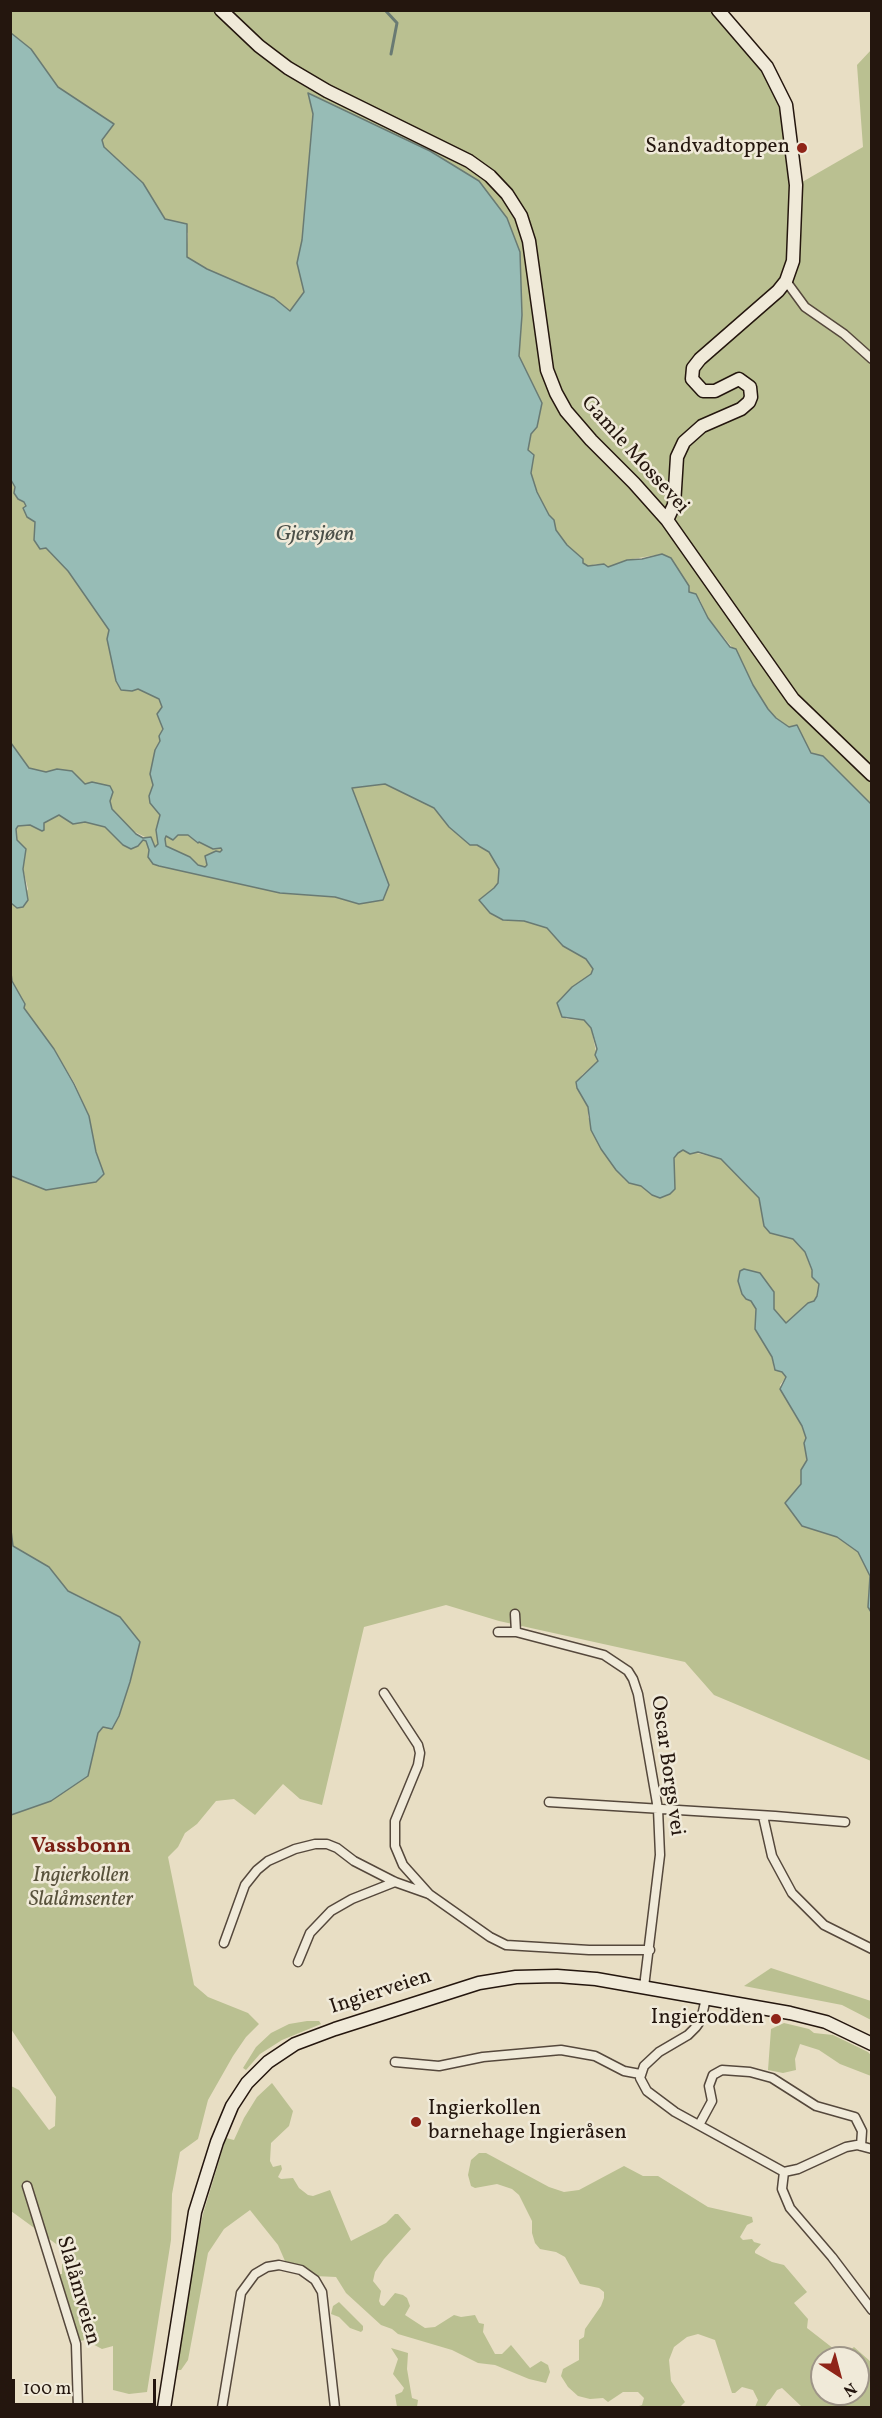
<!DOCTYPE html>
<html>
<head>
<meta charset="utf-8">
<style>
  body { margin:0 }
  #map { position:relative; width:882px; height:2418px; overflow:hidden; background:#e8dec4; font-family:Vollkorn,serif }
  canvas { display:block }
  .frame { position:absolute; inset:0; border:12px solid #24160e; pointer-events:none }
  .north { position:absolute; left:810px; top:2346px; width:60px; height:60px; box-sizing:border-box; background:#f0ead9; border:2px solid #9e9588; border-radius:50%; rotate:144deg; font-size:16px; font-weight:700; line-height:24px; text-align:center; color:#24160e }
  .north::after { content:''; display:block; margin:auto; width:21px; height:27px; background:#8f2418; clip-path:polygon(50% 0,100% 100%,50% 72%,0 100%) }
  .scale { position:absolute; left:12px; top:2379px; width:144px; height:27px; box-sizing:border-box; border:3px solid #24160e; border-top:0; padding-left:8px; font-size:18px; line-height:21px; white-space:nowrap; color:#24160e; -webkit-text-stroke:4px #f0ead9; paint-order:stroke }
</style>
</head>
<body>
<div id="map">
<canvas width="882" height="2418"></canvas>
<div class="frame"></div>
<div class="north">N</div>
<div class="scale">100 m</div>
</div>
<script>
const c = document.querySelector('canvas').getContext('2d');
c.lineJoin = 'round';
function paint(path, color) { c.fillStyle = color; c.fill(path, 'evenodd'); }
const poly = rows => new Path2D(rows.map(r => 'M' + r).join(''));
function trace(path, color, width, dash) { c.strokeStyle = color; c.lineWidth = width; c.lineCap = dash ? 'butt' : 'round'; c.setLineDash(dash || []); c.stroke(path); }
function label(font, color, halo, rows, align = 'center') {
  c.font = font + ' Vollkorn,serif'; c.lineWidth = 5; c.setLineDash([]); c.textBaseline = 'middle'; c.strokeStyle = halo; c.fillStyle = color; for (const [text, x, y, turn = 0] of rows) {
    c.save(); c.translate(x, y); c.rotate((+turn || 0) * Math.PI / 180); c.textAlign = isNaN(turn) ? turn : align; if (halo) c.strokeText(text, 0, 0); c.fillText(text, 0, 0); c.restore();
  }
}
paint(poly([
  [10,11,718,11,779,88,797,185,863,147,857,65,871,50,871,804,823,756,811,753,797,725,789,727,776,718,768,709,753,685,740,657,708,618,700,600,688,592,662,554,627,560,608,567,597,564,588,566,582,563,583,559,567,545,556,530,554,520,549,515,537,492,531,473,534,455,528,450,531,434,537,427,542,403,519,356,522,315,520,252,479,181,430,151,308,94,313,114,302,240,297,263,304,292,291,311,274,298,207,269,186,257,188,233,165,219,143,183,104,147,102,140,113,124,58,87,31,49,11,33],
  [10,480,15,487,14,493,18,499,24,502,35,522,34,540,40,549,46,548,68,571,110,630,107,639,116,681,121,690,138,689,159,699,162,703,159,719,163,729,159,736,160,741,155,750,150,774,153,785,149,796,160,815,156,830,158,844,155,847,153,841,129,829,112,809,110,801,113,792,110,786,92,782,85,784,57,769,46,773,29,768,11,743],
  [385,784,434,808,449,827,470,845,477,845,489,852,500,869,498,883,494,888,479,900,503,920,524,921,547,928,563,946,586,959,593,969,591,974,560,999,566,1019,584,1020,591,1028,598,1061,582,1075,577,1088,588,1107,588,1117,624,1179,629,1183,641,1186,652,1195,675,1189,674,1158,678,1153,684,1150,722,1159,759,1198,764,1226,793,1239,805,1252,812,1272,819,1284,817,1296,814,1301,808,1303,786,1323,774,1309,774,1292,760,1273,739,1275,738,1281,742,1294,746,1299,751,1301,756,1309,755,1329,772,1357,774,1369,782,1372,786,1377,780,1385,793,1412,802,1426,806,1438,804,1443,807,1460,801,1470,801,1484,785,1503,802,1526,837,1537,858,1552,870,1576,868,1607,872,1612,871,1761,714,1695,685,1662,499,1621,446,1605,364,1627,322,1805,300,1799,283,1784,255,1815,234,1799,216,1801,197,1824,185,1833,178,1847,168,1857,194,1985,208,1997,248,2013,259,2024,246,2037,233,2056,208,2100,198,2139,180,2152,172,2194,171,2240,147,2392,129,2394,113,2390,113,2346,102,2349,85,2340,80,2341,59,2274,62,2274,62,2265,65,2258,63,2249,11,2211,11,2086,19,2090,49,2130,55,2126,56,2097,11,2029,11,1815,51,1801,96,1745,98,1733,103,1727,112,1728,119,1716,130,1682,88,1600,68,1591,49,1567,13,1546,10,1530,11,1176,46,1190,104,1174,96,1152,89,1116,75,1084,54,1049,23,1008,25,1004,12,981,11,903,18,908,28,889,23,869,26,849,17,840,16,829,17,826,30,825,44,830,43,823,59,815,73,824,85,822,105,827,123,845,131,849,138,846,143,840,146,841,159,866,280,893,335,897,359,904,388,885,351,788],
  [178,834,188,835,197,843,199,841,213,849,221,848,222,850,205,860,207,865,205,867,198,865,190,857,166,846,164,838,166,836],
  [771,1968,871,2001,871,2020,842,2005,744,1986],
  [307,2021,319,2021,321,2024,282,2040,260,2054,246,2070,243,2068,256,2047,271,2033,289,2024],
  [784,2023,809,2029,814,2033,833,2035,868,2052,871,2055,871,2076,840,2064,819,2050,800,2044,795,2059,796,2070,783,2073,768,2070,771,2029],
  [272,2083,293,2111,289,2126,271,2143,270,2161,273,2167,281,2165,282,2169,278,2177,281,2179,293,2178,299,2188,308,2195,313,2196,330,2190,351,2241,386,2223,395,2214,398,2214,411,2229,384,2259,375,2272,373,2281,381,2291,379,2301,381,2305,384,2306,395,2293,403,2295,407,2298,410,2306,405,2315,425,2328,435,2327,454,2315,461,2317,475,2315,479,2323,484,2324,483,2332,495,2354,502,2354,511,2345,530,2368,541,2361,548,2365,550,2372,546,2383,529,2379,495,2365,478,2363,452,2350,398,2334,392,2329,381,2325,346,2293,336,2277,315,2276,302,2267,285,2261,278,2245,250,2210,224,2229,208,2253,188,2360,181,2370,176,2370,189,2279,203,2214,226,2138,234,2140,244,2118,257,2097],
  [479,2153,486,2153,549,2187,564,2192,579,2190,624,2166,643,2176,658,2176,708,2207,752,2217,753,2222,747,2225,740,2237,743,2240,752,2239,754,2242,761,2244,755,2251,755,2253,772,2262,784,2265,807,2292,794,2303,808,2319,807,2328,843,2356,854,2347,871,2362,871,2407,802,2407,782,2388,777,2390,765,2407,755,2407,758,2400,753,2390,742,2387,735,2393,732,2393,715,2340,698,2334,687,2337,674,2347,669,2360,671,2381,685,2402,681,2406,676,2408,636,2407,642,2405,644,2398,638,2392,623,2392,608,2402,603,2398,590,2399,578,2396,568,2387,561,2376,563,2369,579,2360,579,2340,584,2337,585,2329,601,2306,604,2298,604,2292,599,2288,580,2284,565,2257,556,2252,540,2249,535,2243,532,2233,532,2221,519,2195,512,2189,497,2184,475,2188,471,2186,468,2175,471,2160],
  [822,2358,858,2358,858,2394,822,2394],
  [339,2302,363,2326,363,2330,361,2332,350,2328,339,2317,331,2314,333,2306],
  [391,2348,408,2353,407,2369,412,2398,418,2400,417,2407,397,2407,395,2395,402,2392,404,2388,393,2374,398,2359]
]), '#bac091');
const water = poly([
  [11,33,31,49,58,87,114,124,102,140,104,147,143,183,165,219,187,224,187,257,207,269,274,298,290,311,304,292,297,263,302,240,313,114,308,93,430,151,479,181,507,218,520,252,522,315,519,356,542,403,537,427,531,434,528,450,534,455,531,473,537,492,549,515,554,520,556,530,567,545,583,559,583,563,588,566,604,564,608,567,627,560,642,559,662,554,671,558,689,586,689,592,696,594,708,618,730,647,736,649,753,685,768,709,776,718,789,727,797,725,811,753,823,756,871,804,871,1612,868,1607,870,1576,858,1552,837,1537,802,1526,785,1503,801,1484,801,1470,807,1460,804,1443,806,1438,802,1426,780,1389,786,1377,782,1372,775,1370,772,1357,755,1329,756,1309,751,1301,746,1299,742,1294,738,1281,740,1271,744,1269,760,1273,774,1292,774,1309,786,1323,808,1303,814,1301,817,1296,819,1284,812,1277,812,1270,805,1252,793,1239,770,1233,764,1226,759,1198,721,1159,698,1152,690,1154,683,1150,678,1153,674,1158,675,1189,670,1194,660,1198,652,1195,641,1186,629,1183,616,1170,601,1149,591,1130,588,1107,577,1088,576,1082,598,1061,595,1055,597,1049,591,1028,584,1020,562,1017,557,1003,572,987,591,974,593,969,586,959,563,946,547,928,524,921,503,920,490,913,479,900,494,888,498,883,499,869,489,852,477,845,470,845,449,827,434,808,385,784,352,788,389,885,383,900,359,904,335,897,280,893,159,866,153,864,148,857,149,850,146,841,143,840,138,846,131,849,123,845,105,827,85,822,73,824,59,815,44,823,44,830,42,831,30,825,18,826,16,829,17,840,26,849,23,869,28,900,23,907,17,908,11,903,11,743,29,768,46,772,57,769,72,771,85,784,92,782,110,786,113,792,110,801,112,809,136,834,143,838,151,837,155,847,158,844,156,830,160,815,150,803,149,796,153,785,150,774,155,750,160,741,159,736,163,729,157,714,162,707,159,699,138,689,132,691,121,690,116,681,107,639,109,630,68,571,46,548,40,549,34,540,35,522,27,517,23,508,26,506,24,502,18,499,14,493,15,487,11,480,11,33],
  [178,835,188,835,198,843,199,842,213,849,221,848,222,850,220,852,216,851,205,856,207,865,205,867,198,865,190,857,166,846,165,839,166,836,173,840,178,835],
  [11,973,12,981,25,1004,24,1008,54,1049,74,1084,89,1116,96,1152,104,1174,96,1182,46,1190,11,1176,11,973],
  [11,1530,13,1546,49,1567,68,1591,120,1617,140,1642,130,1682,119,1716,112,1729,103,1727,98,1733,88,1776,51,1801,11,1815,11,1530]
]);
paint(water, '#97bcb6');
trace(water, '#697a73', 1.5);
trace(poly([
  [385,10,397,23,391,54]
]), '#697a73', 3);
const street = poly([
  [786,281,805,307,844,334,872,359],
  [515,1614,516,1632],
  [498,1632,516,1632,604,1655,628,1671,633,1679,638,1694,658,1809,660,1855,644,1987],
  [384,1693,418,1745,420,1753,418,1765,395,1821,395,1846,403,1865,429,1894],
  [549,1802,775,1816,845,1822],
  [763,1816,772,1856,792,1893,824,1925,872,1949],
  [224,1943,245,1885,257,1870,268,1861,295,1849,315,1844,327,1844,337,1848,354,1861,395,1882,429,1894,490,1937,506,1945,589,1950,650,1950],
  [298,1962,310,1933,331,1911,352,1899,395,1882],
  [706,1998,701,2020,696,2027,688,2035,659,2052,644,2066,640,2078,647,2091,675,2112,784,2172,798,2169,846,2147,857,2145,872,2149],
  [395,2062,439,2066,483,2057,561,2050,595,2056,624,2071,640,2074],
  [699,2125,712,2101,709,2086,713,2075,722,2070,750,2072,772,2078,816,2106,855,2117,862,2131,861,2146],
  [784,2172,782,2189,790,2208,832,2257,872,2310],
  [27,2186,76,2344,78,2408],
  [222,2408,241,2293,255,2274,267,2267,279,2265,301,2270,315,2280,322,2292,335,2408]
]);
const secondary = poly([
  [221,10,259,46,288,68,327,91,469,161,490,176,507,194,521,216,529,241,547,370,556,393,566,411,591,440,634,483,667,520,793,699,872,775],
  [667,520,674,505,677,457,684,442,702,426,741,409,749,402,751,397,750,387,739,379,715,391,703,391,692,379,693,368,700,359,778,291,786,281,793,261,796,185,786,105,767,67,718,10],
  [164,2408,195,2212,217,2142,232,2106,247,2083,268,2062,295,2044,335,2029,479,1983,516,1977,557,1976,596,1979,790,2013,826,2022,872,2044]
]);
trace(street, '#55483c', 11);
trace(secondary, '#24160e', 15);
trace(street, '#f0ead9', 8);
trace(secondary, '#f0ead9', 12);
for (const [x, y, r, color] of [
  [802,148,6,"#8f2418"],
  [776,2019,6,"#8f2418"],
  [416,2122,6,"#8f2418"]
]) { const dot = new Path2D(); dot.arc(x, y, r, 0, 2 * Math.PI); c.fillStyle = color; c.fill(dot); trace(dot, '#f0ead9', 2); }
label('21px', '#24160e', '#f0ead9', [
  ["Sandvadtoppen",790,148],
  ["Ingierodden",764,2019],
  ["Ingierkollen",428,2110,"left"],
  ["barnehage Ingieråsen",428,2134,"left"]
], 'right');
label('21px', '#24160e', '#f0ead9', [
  ["Gamle Mossevei",634,456,48],
  ["Oscar Borgs vei",666,1766,82],
  ["Ingierveien",381,1993,-18],
  ["Slalåmveien",77,2291,74]
]);
label('italic 21px', '#58523c', '#f0ead9', [
  ["Ingierkollen",81,1877],
  ["Slalåmsenter",81,1901]
]);
label('italic 22px', '#4c5049', '#f0ead9', [
  ["Gjersjøen",315,536]
]);
label('bold 22px', '#7a1f14', '#f0ead9', [
  ["Vassbonn",81,1848]
]);
</script>
</body>
</html>
